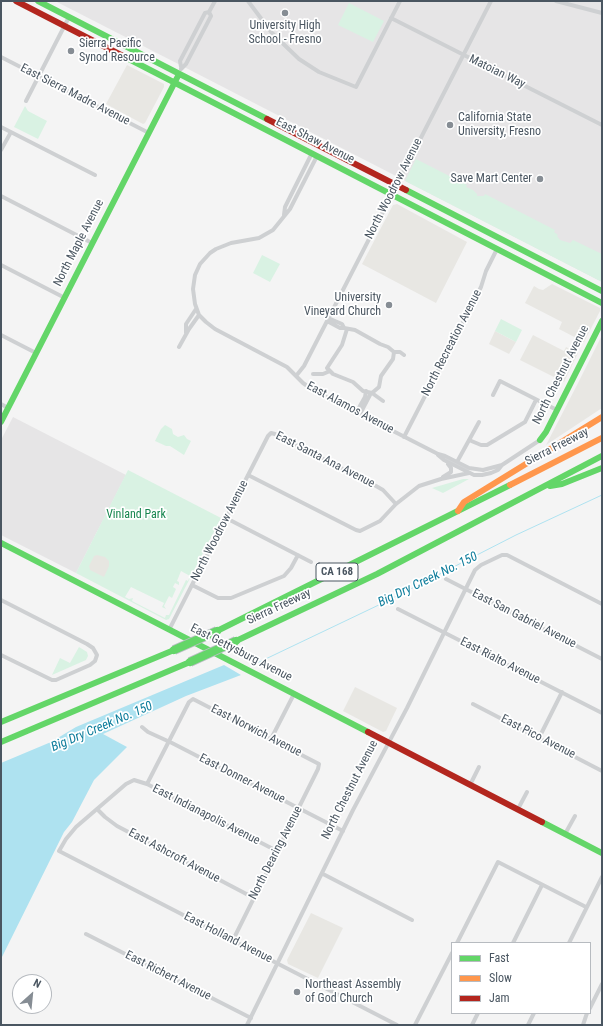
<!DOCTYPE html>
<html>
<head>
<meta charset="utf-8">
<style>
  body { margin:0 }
  #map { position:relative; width:603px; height:1026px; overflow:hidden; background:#f4f4f4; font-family:"Roboto Condensed",sans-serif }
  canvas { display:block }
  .frame { position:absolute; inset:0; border:2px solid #4a5661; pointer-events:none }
  .legend { position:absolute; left:451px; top:942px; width:140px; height:72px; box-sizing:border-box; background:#fff; border:1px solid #b7bbc0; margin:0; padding:5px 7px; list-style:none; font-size:12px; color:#4a5661 }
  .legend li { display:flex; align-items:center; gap:8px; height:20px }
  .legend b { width:20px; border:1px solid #b7bbc0 }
  .north { position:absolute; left:12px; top:974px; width:40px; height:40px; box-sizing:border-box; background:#fff; border:1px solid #b7bbc0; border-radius:50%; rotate:27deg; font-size:11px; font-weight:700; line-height:16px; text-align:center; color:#4a5661 }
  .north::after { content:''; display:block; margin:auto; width:14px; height:18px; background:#868d94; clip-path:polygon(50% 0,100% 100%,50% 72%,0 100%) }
</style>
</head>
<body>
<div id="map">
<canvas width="603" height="1026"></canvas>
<div class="frame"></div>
<ul class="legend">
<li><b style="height:5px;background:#63d668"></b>Fast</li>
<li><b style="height:5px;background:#ff974d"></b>Slow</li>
<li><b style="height:5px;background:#b3261e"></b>Jam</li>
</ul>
<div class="north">N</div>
</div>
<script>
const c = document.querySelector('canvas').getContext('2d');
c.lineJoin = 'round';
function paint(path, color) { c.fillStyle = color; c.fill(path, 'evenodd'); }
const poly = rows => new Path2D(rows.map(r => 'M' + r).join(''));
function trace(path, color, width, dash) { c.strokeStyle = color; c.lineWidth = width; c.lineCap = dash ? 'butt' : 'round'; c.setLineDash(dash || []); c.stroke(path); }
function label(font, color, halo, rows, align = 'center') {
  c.font = font + ' "Roboto Condensed",sans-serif'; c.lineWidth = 3.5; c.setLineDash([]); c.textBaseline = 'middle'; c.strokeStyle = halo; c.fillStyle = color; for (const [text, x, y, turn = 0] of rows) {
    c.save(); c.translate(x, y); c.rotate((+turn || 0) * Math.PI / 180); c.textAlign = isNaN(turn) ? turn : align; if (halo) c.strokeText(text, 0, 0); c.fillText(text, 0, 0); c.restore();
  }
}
paint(poly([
  [127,65,164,84,164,87,145,123,143,124,106,104],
  [397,204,467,242,436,303,362,264,393,205],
  [552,284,600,308,600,311,584,342,559,329,562,322,525,303,534,286,539,289,543,290],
  [495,331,516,342,509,354,489,344],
  [533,335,564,351,566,347,578,353,564,382,520,360],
  [602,335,602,408,546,445,577,385],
  [355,687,397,708,386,731,383,732,343,711],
  [311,913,343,928,318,978,288,964,287,960]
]), '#e8e7e3');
paint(poly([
  [55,1,602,1,602,282,190,70],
  [13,417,126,475,76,573,1,535,1,440]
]), '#e6e5e6');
paint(poly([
  [349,3,384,21,373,42,338,25],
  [25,106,28,111,47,121,38,139,14,127],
  [416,159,467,185,466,187,473,190,477,194,477,196,484,196,485,194,555,230,554,232,558,235,557,236,560,240,570,243,573,240,602,254,602,282,405,181],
  [262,255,280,264,270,282,253,273],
  [501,319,522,330,516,342,495,331],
  [165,425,172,429,173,434,178,437,184,435,187,439,191,441,184,455,170,446,166,446,155,441,161,429],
  [128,470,221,518,169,619,166,620,76,573],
  [181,571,190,576,188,581,186,580,169,615,166,615,165,618,132,601,133,598,129,599,125,597,131,587,164,603,162,607,166,609,164,606,169,596,172,598,176,589,173,587,175,583,179,585,179,582,177,581],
  [463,479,469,479,443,493,432,488],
  [79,647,87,652,88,656,86,660,52,675,60,658,70,663]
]), '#d9f2e3');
paint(poly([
  [97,555,105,557,109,561,109,566,104,577,90,570,89,566,94,556]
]), '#e7e6e1');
paint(poly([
  [224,665,241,675,186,696,103,734,127,747,94,780,72,822,64,832,1,959,1,763,51,742,76,727]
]), '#aee2f0');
trace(poly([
  [253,665,385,602,516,535,602,495]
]), '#aee2f0', 1);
trace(poly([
  [248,1,272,33,299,59,319,72,356,87,400,1],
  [556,1,602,13],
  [391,18,602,125],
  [1,57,149,133],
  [181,67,180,61,205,13,209,12,215,1],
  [181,69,186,64,211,16,209,12],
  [26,101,69,17],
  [1,127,95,175],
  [1,150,11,132],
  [317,156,290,209,273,230,259,238,231,243,216,249,210,253,200,264,195,275,193,289,195,304,199,315,206,322,215,329,287,367,303,383,313,390,438,454,445,456,469,468,483,470,502,465,540,440],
  [1,196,92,243],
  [284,215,285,207,312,153],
  [1,265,65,298],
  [327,321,340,328,344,328,342,324,328,318],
  [344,328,355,330,380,344,388,347,394,352,393,359,381,376,379,387,372,393,363,391,353,382,333,374,327,368,342,345,347,329],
  [186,333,186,324,196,309],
  [1,335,36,353],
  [179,347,189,329,199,315],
  [394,352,400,352,404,355],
  [313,374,323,374,330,371],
  [296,376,304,366,491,1],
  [372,393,383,401],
  [493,395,500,381,557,410],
  [1,404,8,408],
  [356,413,365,397,366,391],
  [360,414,371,393],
  [404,437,481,287,486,271,497,249],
  [469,440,481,445,487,445,525,422,536,400],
  [438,455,444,460,474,475,482,475,491,473,498,470,502,465],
  [457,462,479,422],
  [248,475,356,530,360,531,380,521,396,504,419,486,441,479,469,473],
  [443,477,451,472,451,468,448,464],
  [226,518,311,562],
  [446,579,602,659],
  [192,585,218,598,231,598,284,576,291,568,298,555],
  [1,600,87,644,93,648,97,655,95,661,90,665,56,680,52,680,1,655],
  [398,609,602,713],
  [169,630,268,436,271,433,275,434,376,486,383,490,396,504],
  [473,704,602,771],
  [142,727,148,732,172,743,343,831],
  [539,738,562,692],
  [271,739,294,694],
  [147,784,189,702,193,699,319,764,318,769,233,940],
  [470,785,479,767],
  [97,809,105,817,117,826,254,898],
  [518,809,527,792],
  [565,834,575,816],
  [277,851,147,784,134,780,126,784,76,827,66,839,59,851,397,1025],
  [323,874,412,920],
  [86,934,251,1018],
  [457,943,498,862,586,907],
  [513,943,542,885],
  [569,943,602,877],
  [590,1008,602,984],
  [247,1025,353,810,407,708,475,570,481,565,502,555,507,555,602,604],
  [415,1025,452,953],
  [472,1025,478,1013],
  [528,1025,534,1013],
  [583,1025,587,1013]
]), '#ced0d2', 4);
trace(poly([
  [38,1,267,119],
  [123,56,602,303],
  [406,190,602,291],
  [1,422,179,74],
  [540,440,546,432,602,321],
  [550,486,562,484,602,468],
  [1,543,368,732],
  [217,631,510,485],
  [236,641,377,574,602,456],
  [1,722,174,650],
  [1,742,190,662],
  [542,822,602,853]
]), '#63d668', 6);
trace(poly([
  [510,485,602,438],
  [458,511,464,502,602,417]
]), '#ff974d', 6);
trace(poly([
  [16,1,123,56],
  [267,119,406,190],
  [368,732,542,822]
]), '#b3261e', 6);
const fastBridge = poly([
  [174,650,217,631],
  [190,662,236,641]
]);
trace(fastBridge, '#b9bec3', 10, []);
trace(fastBridge, '#63d668', 8);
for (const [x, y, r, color] of [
  [285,13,4,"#868d94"],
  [71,51,4,"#868d94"],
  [450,125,4,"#868d94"],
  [540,179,4,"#868d94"],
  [389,305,4,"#868d94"],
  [297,992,4,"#868d94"]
]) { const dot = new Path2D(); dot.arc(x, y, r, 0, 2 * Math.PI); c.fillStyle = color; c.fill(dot); trace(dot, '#fff', 1.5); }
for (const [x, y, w] of [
  [337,572,42]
]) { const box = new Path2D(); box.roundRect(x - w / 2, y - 9, w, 18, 3); c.fillStyle = '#fff'; c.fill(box); trace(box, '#4a5661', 1); }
label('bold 11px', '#4a5661', null, [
  ["CA 168",337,572]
]);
label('12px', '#4a5661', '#fff', [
  ["University High",285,26,"center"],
  ["School - Fresno",285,40,"center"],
  ["Sierra Pacific",79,44],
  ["Synod Resource",79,58],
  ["California State",458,118],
  ["University, Fresno",458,132],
  ["Save Mart Center",532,179,"right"],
  ["University",381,298,"right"],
  ["Vineyard Church",381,312,"right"],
  ["Northeast Assembly",305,985],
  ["of God Church",305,999]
], 'left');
label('12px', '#4a5661', '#fff', [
  ["Matoian Way",497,72,26],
  ["East Sierra Madre Avenue",75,95,27],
  ["East Shaw Avenue",315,141,27],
  ["North Woodrow Avenue",394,189,-63],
  ["North Maple Avenue",79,243,-63],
  ["North Recreation Avenue",452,343,-63],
  ["North Chestnut Avenue",561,375,-63],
  ["East Alamos Avenue",350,408,28],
  ["Sierra Freeway",557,447,-27],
  ["East Santa Ana Avenue",325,460,27],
  ["North Woodrow Avenue",220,531,-63],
  ["Sierra Freeway",279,607,-25],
  ["East San Gabriel Avenue",524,619,27],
  ["East Gettysburg Avenue",241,653,27],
  ["East Rialto Avenue",500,661,27],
  ["East Norwich Avenue",256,731,27],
  ["East Pico Avenue",538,737,27],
  ["East Donner Avenue",242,779,27],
  ["North Chestnut Avenue",350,790,-63],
  ["East Indianapolis Avenue",206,815,27],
  ["North Dearing Avenue",276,853,-63],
  ["East Ashcroft Avenue",174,856,28],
  ["East Holland Avenue",228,938,27],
  ["East Richert Avenue",168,976,27]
]);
label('12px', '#17864f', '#fff', [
  ["Vinland Park",136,515]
]);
label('italic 13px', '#0c7c9b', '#fff', [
  ["Big Dry Creek No. 150",428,580,-26],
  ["Big Dry Creek No. 150",102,727,-23]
]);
</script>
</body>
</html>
